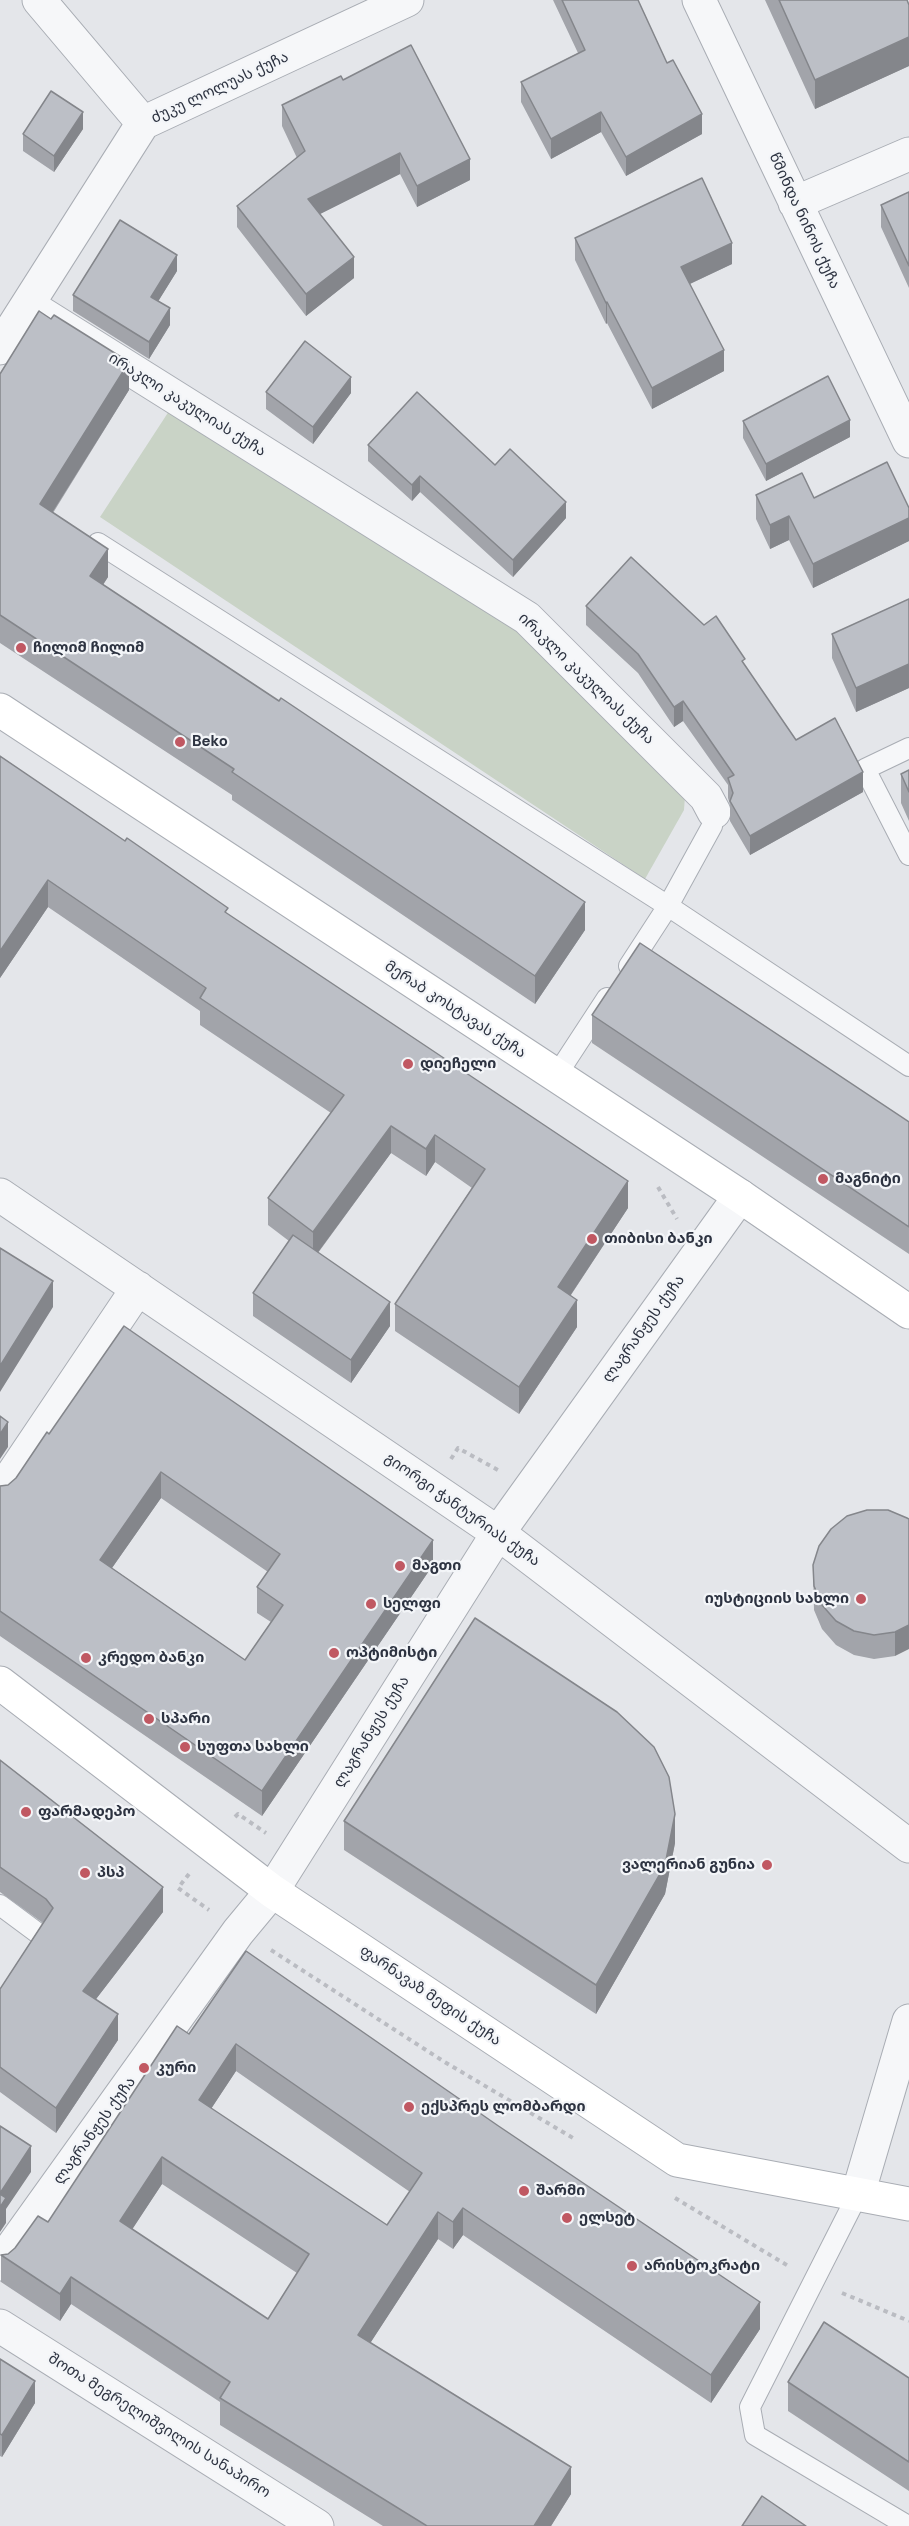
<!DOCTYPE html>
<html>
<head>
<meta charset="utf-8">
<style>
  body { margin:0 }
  canvas { display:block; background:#e4e6ea }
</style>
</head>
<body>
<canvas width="909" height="2526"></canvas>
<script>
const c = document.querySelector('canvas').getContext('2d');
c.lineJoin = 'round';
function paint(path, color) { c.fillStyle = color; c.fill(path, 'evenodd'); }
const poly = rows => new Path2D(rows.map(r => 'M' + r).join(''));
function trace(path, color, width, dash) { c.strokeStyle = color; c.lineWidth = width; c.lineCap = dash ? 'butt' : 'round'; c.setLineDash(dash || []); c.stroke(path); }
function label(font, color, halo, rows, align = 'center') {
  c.font = font + ' "DM Sans","Noto Sans Georgian",sans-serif'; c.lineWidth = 4.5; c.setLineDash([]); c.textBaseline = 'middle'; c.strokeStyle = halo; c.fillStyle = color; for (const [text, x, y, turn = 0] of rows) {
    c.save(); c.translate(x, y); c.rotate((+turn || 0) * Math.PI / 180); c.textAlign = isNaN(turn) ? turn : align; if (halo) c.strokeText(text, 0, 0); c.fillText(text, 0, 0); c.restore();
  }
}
paint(poly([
  [171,408,523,628,685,796,684,810,645,879,100,517]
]), '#c9d3c6');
const lane = poly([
  [98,543,668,906,909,1066],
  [909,748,865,769,909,855],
  [629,966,668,906,712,826,714,812],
  [556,1076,607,998],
  [0,1905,39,1934],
  [858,2194,750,2407,755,2435,908,2526]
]);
const street = poly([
  [39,0,143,123],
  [699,0,909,441],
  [795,203,909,154],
  [28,305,527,618,706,797,714,812],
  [0,348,143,123,407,0],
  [0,1195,498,1533,909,1846],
  [0,1493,138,1288],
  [858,2194,909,2021],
  [0,2264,238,1932,272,1891,498,1533,740,1196],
  [0,2326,317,2526]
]);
const secondary = poly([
  [0,710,740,1196,909,1312],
  [0,1683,272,1891,677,2160,909,2204]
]);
trace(lane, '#a9adb4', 22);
trace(street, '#a9adb4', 35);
trace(secondary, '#a9adb4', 35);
trace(poly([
  [658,1187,677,1219],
  [451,1459,458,1448,498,1470],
  [235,1817,238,1814,266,1833],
  [189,1874,178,1888,209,1910],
  [271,1950,443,2061,573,2138],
  [675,2198,790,2267],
  [842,2293,909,2321]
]), '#babcc2', 4, [4.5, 4.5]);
trace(lane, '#f6f7f9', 20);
trace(street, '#f6f7f9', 33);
trace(secondary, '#fff', 33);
paint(poly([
  [553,0,638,0,667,63,702,134,626,176,601,132,551,159,521,102,521,82,578,53],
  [765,0,907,0,909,5,909,66,815,109],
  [343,80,470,180,417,207,400,174,320,214,354,278,306,316,237,227,237,206,297,158,282,126,282,105],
  [83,129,54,172,23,151,23,134],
  [909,192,909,288,881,227,881,205],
  [575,238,732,264,690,284,724,371,652,409,607,323,606,324,575,260],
  [177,271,158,301,170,325,149,359,73,311,73,295],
  [51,319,129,390,53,513,108,577,103,585,585,930,535,1004,232,800,232,795,0,643,0,374],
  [266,392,351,393,313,444,266,409],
  [743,421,850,437,766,481,743,438],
  [368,445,495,465,566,518,513,577,420,492,412,501,368,461],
  [756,495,814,498,909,508,909,541,813,588,789,540,770,549,756,519],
  [909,599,909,688,856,712,832,658,832,634],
  [586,606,745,667,796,740,863,792,750,855,730,821,730,805,728,798,728,785,683,721,674,727,638,673,586,625],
  [0,756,228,914,628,1208,571,1295,577,1327,519,1414,395,1331,395,1304,472,1188,435,1162,426,1176,391,1153,318,1253,390,1326,351,1383,253,1316,253,1293,289,1241,268,1225,268,1198,331,1113,200,1025,200,1011,48,907,0,978],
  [909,770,909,821,901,803,901,774],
  [592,1015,909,1122,909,1254,592,1043],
  [49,1434,433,1565,262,1816,0,1636,0,1486,8,1485,16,1478],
  [161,1498,268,1572,257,1587,257,1613,271,1622,245,1660,112,1568],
  [907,1518,895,1656,874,1659,854,1655,836,1645,822,1629,814,1610,813,1565],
  [0,1760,163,1912,96,1999,118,2040,56,2133,0,2092,0,1989,43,1923,0,1892],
  [344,1821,675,1843,665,1894,596,2014,344,1850],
  [246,1951,760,2329,711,2403,463,2235,453,2249,438,2239,370,2343,571,2494,551,2526,383,2526,220,2425,220,2402,71,2304,60,2321,1,2282,1,2255,8,2254,48,2222,189,2034],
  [236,2071,410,2192,387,2225,211,2109],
  [162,2184,297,2273,268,2319,132,2229],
  [0,2359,35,2403,2,2457,0,2456],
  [909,2378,909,2491,788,2411,788,2382]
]), '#a2a4aa');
paint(poly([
  [909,37,909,66,815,109,815,80],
  [83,112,83,129,54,172,54,156],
  [601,112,601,132,551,159,551,139],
  [702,114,702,134,626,176,626,157],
  [400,153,400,174,308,220,308,199],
  [470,159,470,180,417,207,417,186],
  [732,243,732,264,681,288,681,267],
  [177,255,177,271,151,313,151,297],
  [354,257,354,278,306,316,306,294],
  [607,302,607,323,606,324,606,303],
  [170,308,170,325,149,359,149,342],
  [724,350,724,371,652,409,652,388],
  [129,362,129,390,40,532,40,504],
  [351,377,351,393,313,444,313,427],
  [850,420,850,437,766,481,766,464],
  [420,476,420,492,412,501,412,485],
  [566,502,566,518,513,577,513,560],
  [789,516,789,540,770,549,770,525],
  [909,518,909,541,813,588,813,564],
  [108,549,108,577,90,604,90,576],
  [909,664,909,688,856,712,856,688],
  [683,701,683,721,674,727,674,707],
  [863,772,863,792,750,855,750,836],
  [48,880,48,907,0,978,0,951],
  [585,902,585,930,535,1004,535,976],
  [391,1126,391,1153,313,1259,313,1232],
  [435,1135,435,1162,426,1176,426,1149],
  [628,1181,628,1208,558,1314,558,1287],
  [53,1281,53,1307,0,1392,0,1366],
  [577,1300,577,1327,519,1414,519,1387],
  [390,1302,390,1326,351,1383,351,1360],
  [8,1422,8,1447,0,1459,0,1434],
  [161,1472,161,1498,100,1585,100,1560],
  [433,1540,433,1565,262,1816,262,1791],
  [909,1625,909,1649,895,1656,895,1632],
  [675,1814,675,1843,665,1894,596,2014,596,1985],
  [163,1887,163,1912,83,2016,83,1991],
  [118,2014,118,2040,56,2133,56,2108],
  [236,2044,236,2071,199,2127,199,2100],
  [31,2146,31,2172,6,2209,6,2223,0,2232,0,2193],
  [162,2157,162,2184,120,2248,120,2221],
  [463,2208,463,2235,453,2249,453,2222],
  [438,2212,438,2239,358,2362,358,2335],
  [71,2277,71,2304,60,2321,60,2294],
  [760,2302,760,2329,711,2403,711,2375],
  [35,2381,35,2403,2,2457,2,2435],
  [571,2467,571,2494,551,2526,534,2526]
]), '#84868b');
const building = poly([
  [562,0,638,0,667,63,673,60,702,114,626,157,601,112,551,139,521,82,585,50,562,0],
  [779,0,907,0,909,5,909,37,815,80,779,0],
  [411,45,470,159,417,186,400,153,308,199,354,257,306,294,237,206,305,151,282,105,341,76,343,80,411,45],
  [51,91,83,112,54,156,23,134,51,91],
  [702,178,732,243,681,267,724,350,652,388,607,302,606,303,575,238,702,178],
  [909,192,909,266,881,205,909,192],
  [120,220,177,255,151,297,170,308,149,342,73,295,120,220],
  [39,311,51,319,54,315,129,362,40,504,108,549,90,576,279,701,281,698,585,902,535,976,232,772,234,769,0,615,0,374,39,311],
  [305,341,351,377,313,427,266,392,305,341],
  [828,376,850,420,766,464,743,421,828,376],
  [417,392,495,465,510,449,566,502,513,560,420,476,412,485,368,445,417,392],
  [887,462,909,508,909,518,813,564,789,516,770,525,756,495,802,473,814,498,887,462],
  [631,557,704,625,716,616,745,659,742,661,796,740,835,718,863,772,750,836,730,801,733,793,728,778,734,775,683,701,674,707,638,654,586,606,631,557],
  [909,599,909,664,856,688,832,634,909,599],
  [0,756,125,841,127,838,228,908,225,912,628,1181,558,1287,577,1300,519,1387,395,1304,485,1169,435,1135,426,1149,391,1126,313,1232,268,1198,344,1095,200,998,206,988,48,880,0,951,0,756],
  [909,770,909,792,901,774,909,770],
  [640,943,909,1122,909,1227,592,1015,640,943],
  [293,1235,390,1302,351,1360,253,1293,293,1235],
  [0,1248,53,1281,0,1366,0,1248],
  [124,1326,433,1540,262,1791,0,1611,0,1486,8,1485,16,1478,47,1432,49,1434,124,1326],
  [161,1472,280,1554,257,1587,283,1605,245,1660,100,1560,161,1472],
  [0,1416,8,1422,0,1434,0,1416],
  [867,1510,888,1510,907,1518,909,1519,909,1625,895,1632,874,1635,854,1631,836,1621,822,1605,814,1586,813,1565,819,1546,831,1529,847,1516,867,1510],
  [475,1618,617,1712,654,1747,669,1777,675,1814,665,1865,596,1985,344,1821,475,1618],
  [0,1760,163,1887,83,1991,118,2014,56,2108,0,2067,0,1989,53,1908,46,1899,0,1867,0,1760],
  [246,1951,497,2125,760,2302,711,2375,463,2208,453,2222,438,2212,358,2335,571,2467,534,2526,427,2526,220,2398,230,2382,71,2277,60,2294,1,2255,8,2254,15,2248,38,2216,48,2222,177,2026,189,2034,246,1951],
  [236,2044,422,2173,387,2225,199,2100,236,2044],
  [162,2157,309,2254,268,2319,120,2221,162,2157],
  [0,2126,31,2146,0,2193,0,2126],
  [0,2194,6,2198,0,2207,0,2194],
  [824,2322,909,2378,909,2462,788,2382,824,2322],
  [0,2359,35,2381,2,2435,0,2434,0,2359],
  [762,2496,806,2526,742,2526,762,2496]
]);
paint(building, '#bcbfc6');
trace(building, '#84868b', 1.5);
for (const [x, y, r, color] of [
  [21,648,6,"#c05862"],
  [180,742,6,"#c05862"],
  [408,1064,6,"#c05862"],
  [823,1179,6,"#c05862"],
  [592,1239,6,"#c05862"],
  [400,1566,6,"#c05862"],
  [861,1599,6,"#c05862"],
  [371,1604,6,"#c05862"],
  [334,1653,6,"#c05862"],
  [86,1658,6,"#c05862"],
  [149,1719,6,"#c05862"],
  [185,1747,6,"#c05862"],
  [26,1812,6,"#c05862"],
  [767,1865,6,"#c05862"],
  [85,1873,6,"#c05862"],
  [144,2068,6,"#c05862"],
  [409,2107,6,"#c05862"],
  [524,2191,6,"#c05862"],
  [567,2218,6,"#c05862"],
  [632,2266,6,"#c05862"]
]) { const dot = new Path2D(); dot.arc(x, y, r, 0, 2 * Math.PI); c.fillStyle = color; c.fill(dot); trace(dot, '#f3f5f8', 2); }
label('15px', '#2d3341', '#f3f5f8', [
  ["ძუკუ ლოლუას ქუჩა",220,88,-25],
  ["წმინდა ნინოს ქუჩა",804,221,65],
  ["ირაკლი კაკულიას ქუჩა",187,405,32],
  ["ირაკლი კაკულიას ქუჩა",586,679,44],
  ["მერაბ კოსტავას ქუჩა",455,1010,33],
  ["ლაგრანჟეს ქუჩა",644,1329,-54],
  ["გიორგი ჭანტურიას ქუჩა",462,1510,35],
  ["ლაგრანჟეს ქუჩა",372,1732,-58],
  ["ფარნავაზ მეფის ქუჩა",430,1996,34],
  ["ლაგრანჟეს ქუჩა",95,2131,-54],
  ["შოთა მეგრელიშვილის სანაპირო",159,2426,32]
]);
label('bold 15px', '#2d3341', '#f3f5f8', [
  ["ჩილიმ ჩილიმ",33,648],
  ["Beko",192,742],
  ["დიეჩელი",420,1064],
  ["მაგნიტი",835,1179],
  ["თიბისი ბანკი",604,1239],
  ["მაგთი",412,1566],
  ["იუსტიციის სახლი",849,1599,"right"],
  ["სელფი",383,1604],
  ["ოპტიმისტი",346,1653],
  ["კრედო ბანკი",98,1658],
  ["სპარი",161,1719],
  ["სუფთა სახლი",197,1747],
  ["ფარმადეპო",38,1812],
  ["ვალერიან გუნია",755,1865,"right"],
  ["პსპ",97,1873],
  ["კური",156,2068],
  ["ექსპრეს ლომბარდი",421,2107],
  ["შარმი",536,2191],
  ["ელსეტ",579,2218],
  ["არისტოკრატი",644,2266]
], 'left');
</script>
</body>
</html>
